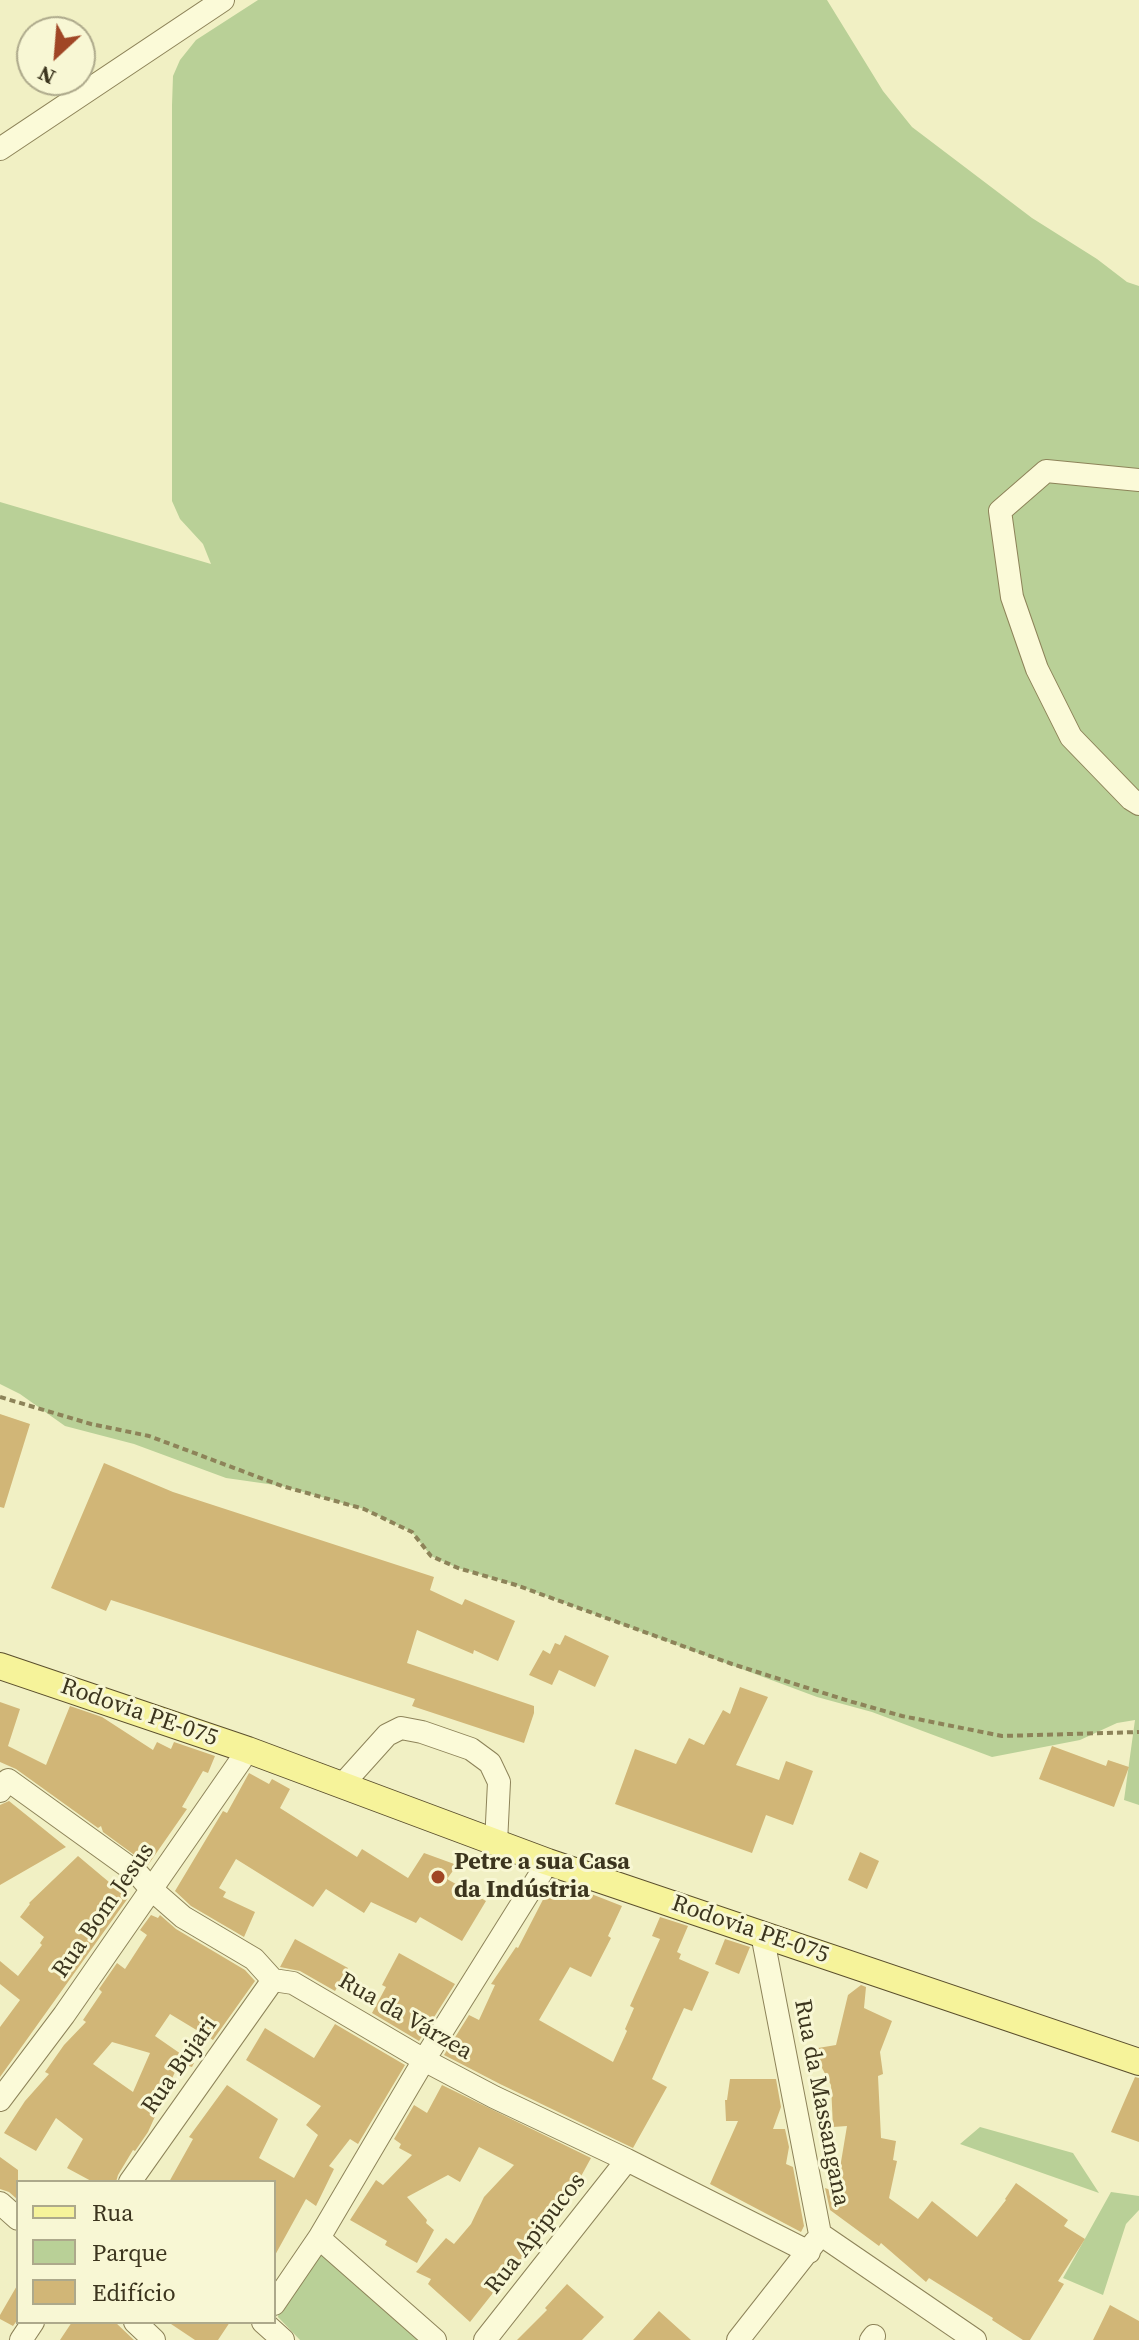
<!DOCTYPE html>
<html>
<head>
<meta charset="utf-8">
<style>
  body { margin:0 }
  #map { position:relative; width:1139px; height:2340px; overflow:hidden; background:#f1f0c4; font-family:"Source Serif 4",serif }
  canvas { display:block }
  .legend { position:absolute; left:16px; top:2180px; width:260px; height:144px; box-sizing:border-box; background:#f8f7d4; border:2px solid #ada98b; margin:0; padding:10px 14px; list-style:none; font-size:24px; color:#3c351e }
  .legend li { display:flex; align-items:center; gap:16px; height:40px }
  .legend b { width:40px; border:2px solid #ada98b }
  .north { position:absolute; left:16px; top:16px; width:80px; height:80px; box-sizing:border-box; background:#f8f7d4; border:2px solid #ada98b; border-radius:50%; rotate:206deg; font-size:22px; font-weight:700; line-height:32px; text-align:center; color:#3c351e }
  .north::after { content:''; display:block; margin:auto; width:28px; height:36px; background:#a04625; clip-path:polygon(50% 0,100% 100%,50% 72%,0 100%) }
</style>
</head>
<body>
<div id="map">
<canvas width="1139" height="2340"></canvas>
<ul class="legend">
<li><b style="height:10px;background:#f6f39a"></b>Rua</li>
<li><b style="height:22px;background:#b9d097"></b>Parque</li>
<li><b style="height:22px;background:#d1b677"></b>Edifício</li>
</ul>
<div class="north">N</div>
</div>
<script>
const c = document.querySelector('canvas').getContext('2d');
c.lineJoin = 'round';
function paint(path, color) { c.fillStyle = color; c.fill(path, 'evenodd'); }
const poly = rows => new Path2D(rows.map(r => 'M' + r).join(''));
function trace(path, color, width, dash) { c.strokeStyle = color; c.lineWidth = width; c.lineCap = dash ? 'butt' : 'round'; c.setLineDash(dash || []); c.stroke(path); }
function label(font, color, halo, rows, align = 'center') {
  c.font = font + ' "Source Serif 4",serif'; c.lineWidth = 6; c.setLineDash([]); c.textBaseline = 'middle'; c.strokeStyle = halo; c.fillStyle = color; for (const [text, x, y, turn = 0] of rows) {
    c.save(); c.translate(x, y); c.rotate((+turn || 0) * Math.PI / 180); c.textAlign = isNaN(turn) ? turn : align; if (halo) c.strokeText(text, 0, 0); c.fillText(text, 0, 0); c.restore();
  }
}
paint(poly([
  [258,0,827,0,883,91,912,127,1032,218,1097,259,1127,282,1139,286,1139,1805,1124,1800,1135,1720,1117,1723,1080,1740,992,1757,872,1712,817,1697,516,1585,458,1568,431,1556,412,1532,364,1509,282,1486,226,1478,134,1444,65,1426,20,1394,0,1384,0,502,211,564,203,544,180,519,172,501,172,105,173,76,180,60,196,40],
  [980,2127,1073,2153,1099,2193,960,2144],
  [1111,2192,1139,2196,1139,2210,1126,2224,1103,2295,1063,2278],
  [322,2255,422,2340,300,2340,278,2317,279,2309,316,2257]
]), '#b9d097');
paint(poly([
  [0,1414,30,1424,4,1508,0,1507],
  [104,1463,173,1492,434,1577,430,1590,462,1605,465,1599,515,1621,498,1661,474,1650,473,1654,417,1630,407,1663,534,1706,534,1713,524,1743,412,1706,415,1699,111,1600,106,1611,51,1588],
  [565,1635,609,1656,595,1687,559,1670,552,1685,529,1675,543,1650,550,1654,555,1643,560,1645],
  [740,1687,768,1697,736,1765,779,1780,786,1761,813,1771,793,1825,766,1815,752,1853,615,1804,635,1749,676,1764,689,1738,704,1745,723,1710,730,1714],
  [0,1702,20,1709,8,1746,46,1765,70,1706,102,1717,153,1750,157,1742,171,1749,174,1742,215,1756,208,1773,203,1771,182,1807,187,1809,148,1865,103,1832,101,1826,98,1828,16,1769,0,1762],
  [1052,1746,1106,1766,1108,1760,1129,1767,1114,1807,1039,1779],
  [249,1773,269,1784,272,1779,290,1789,280,1808,357,1857,362,1849,408,1878,424,1853,457,1865,447,1879,486,1901,462,1941,420,1917,416,1923,371,1902,364,1913,326,1889,313,1907,236,1859,219,1888,226,1892,223,1897,255,1912,244,1937,191,1906,175,1891,223,1811,227,1813],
  [9,1801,66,1847,0,1885,0,1805],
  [860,1852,879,1861,867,1889,848,1880],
  [78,1856,128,1898,0,2077,0,2027,20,2000,0,1984,0,1961,18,1976,42,1945,40,1943,44,1937,20,1917,30,1904,29,1903],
  [550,1886,571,1896,576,1888,622,1906,608,1936,611,1938,591,1977,570,1967,539,2020,613,2062,627,2031,625,2029,634,2008,630,2006,660,1939,652,1936,660,1917,688,1926,677,1952,681,1954,679,1959,709,1972,692,2011,684,2008,652,2079,667,2087,633,2148,500,2084,444,2055,469,2015,479,2020,495,1985,491,1984,516,1947,518,1948],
  [151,1915,158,1918,160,1915,176,1929,245,1970,255,1981,213,2040,170,2014,155,2036,194,2063,192,2067,179,2063,148,2132,135,2151,133,2150,118,2175,116,2182,93,2182,67,2168,83,2139,56,2118,36,2151,4,2133,25,2101,49,2074,45,2072,64,2045,86,2022,83,2020,102,1992,99,1989,117,1963,125,1969,147,1935,140,1930],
  [112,2042,150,2053,133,2092,93,2064],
  [295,1939,348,1968,335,1991,300,1971,280,1967],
  [725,1939,750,1947,739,1974,715,1964],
  [399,1953,455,1984,419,2041,372,2013,386,1987,382,1985],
  [861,1985,866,1987,864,2008,892,2021,880,2052,883,2074,878,2076,881,2138,896,2141,893,2160,897,2161,889,2198,918,2219,932,2201,977,2237,1006,2200,1005,2199,1016,2183,1068,2220,1064,2226,1085,2239,1058,2281,1064,2284,1030,2340,1023,2340,992,2320,993,2318,929,2278,926,2282,881,2243,879,2246,830,2210,825,2188,836,2192,847,2126,833,2127,831,2085,812,2049,836,2045,848,1995],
  [335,2024,405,2065,358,2144,350,2139,329,2166,334,2169,316,2206,306,2199,274,2257,274,2182,169,2182,193,2139,189,2137,227,2085,278,2119,259,2158,294,2178,318,2135,306,2125,321,2106,246,2060,265,2028,314,2058],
  [1135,2077,1139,2078,1139,2142,1111,2132],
  [730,2079,776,2079,781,2107,773,2129,785,2129,789,2147,786,2164,793,2167,804,2226,801,2232,710,2184,738,2121,726,2121,725,2100,727,2100],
  [442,2085,591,2158,573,2191,571,2190,554,2212,519,2250,526,2255,510,2275,508,2274,470,2322,428,2284,431,2279,416,2272,446,2238,454,2244,471,2224,484,2197,514,2165,479,2147,460,2182,448,2175,407,2197,427,2220,426,2223,434,2230,417,2263,385,2245,387,2241,350,2220,376,2180,383,2185,412,2155,399,2148,401,2144,394,2139,414,2105,427,2113],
  [0,2157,18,2170,18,2200,9,2192,0,2189],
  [18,2284,18,2319,13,2326,0,2319,0,2315],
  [567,2284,604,2317,582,2340,517,2340,547,2310,545,2308],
  [1110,2305,1139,2321,1139,2340,1093,2340],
  [659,2311,691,2340,633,2340],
  [72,2322,115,2322,134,2340,60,2340],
  [168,2322,230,2322,218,2340,195,2340]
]), '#d1b677');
const minor = poly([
  [0,149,223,0],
  [1139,480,1046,471,1000,511,1012,597,1037,669,1071,737,1131,799,1139,804],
  [342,1785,387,1735,401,1728,422,1732,471,1749,490,1763,499,1782,496,1843],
  [0,1791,8,1780,137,1873,151,1889,183,1917,254,1959,273,1980,293,1983,424,2060,494,2097,627,2160,809,2252],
  [762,1934,820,2234],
  [0,2100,64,2015,248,1750],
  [130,2182,273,1980],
  [0,2203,18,2219],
  [820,2234,975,2340],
  [319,2238,435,2340],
  [274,2304,319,2238,424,2060,548,1862],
  [135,2322,154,2340],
  [263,2322,283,2340],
  [21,2340,33,2322],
  [485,2340,627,2160],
  [738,2340,815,2242],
  [871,2340,874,2336]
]);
const major = poly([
  [0,1666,248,1750,548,1862,1139,2062]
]);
trace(minor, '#8d8359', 24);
trace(major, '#5b4f2d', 28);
trace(poly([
  [0,1397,91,1424,149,1436,282,1486,364,1509,412,1532,431,1556,458,1568,516,1585,732,1664,849,1701,902,1716,1002,1736,1139,1732]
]), '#8d8359', 4, [6, 4]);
trace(minor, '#fbfad8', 22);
trace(major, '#f6f39a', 26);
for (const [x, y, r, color] of [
  [438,1877,8,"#a04625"]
]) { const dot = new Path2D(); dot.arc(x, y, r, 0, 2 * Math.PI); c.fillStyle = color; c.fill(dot); trace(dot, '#f8f7d4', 3); }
label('24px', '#3c351e', '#f8f7d4', [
  ["Rodovia PE-075",139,1713,19],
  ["Rua Bom Jesus",104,1911,-55],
  ["Rodovia PE-075",750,1930,19],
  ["Rua da Várzea",405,2017,30],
  ["Rua Bujari",180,2066,-55],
  ["Rua da Massangana",821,2103,79],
  ["Rua Apipucos",536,2234,-52]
]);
label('bold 24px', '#3c351e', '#f8f7d4', [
  ["Petre a sua Casa",454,1863],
  ["da Indústria",454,1891]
], 'left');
</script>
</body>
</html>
